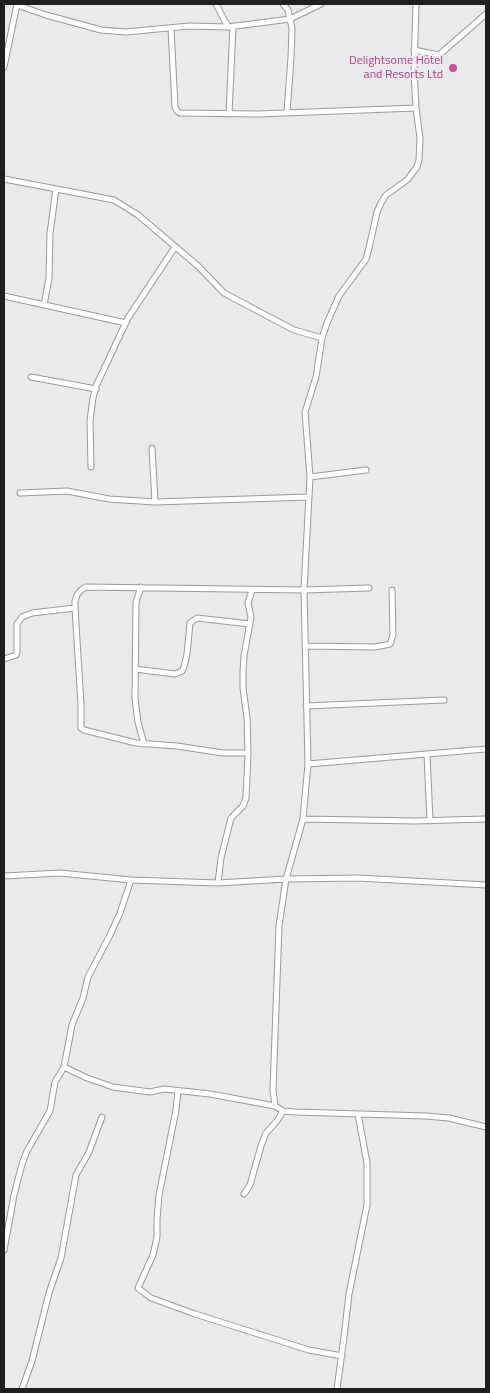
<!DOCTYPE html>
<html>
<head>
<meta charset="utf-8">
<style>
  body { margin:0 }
  #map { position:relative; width:490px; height:1393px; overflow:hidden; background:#e9eaeb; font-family:"Titillium Web",sans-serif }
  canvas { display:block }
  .frame { position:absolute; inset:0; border:5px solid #1f1f1f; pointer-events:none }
</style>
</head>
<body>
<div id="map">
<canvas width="490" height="1393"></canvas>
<div class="frame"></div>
</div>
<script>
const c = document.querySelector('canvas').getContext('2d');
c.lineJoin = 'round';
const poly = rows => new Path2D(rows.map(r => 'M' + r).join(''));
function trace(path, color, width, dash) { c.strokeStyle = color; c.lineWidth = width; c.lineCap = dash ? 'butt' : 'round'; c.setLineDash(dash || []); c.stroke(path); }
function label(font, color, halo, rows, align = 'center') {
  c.font = font + ' "Titillium Web",sans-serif'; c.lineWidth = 4; c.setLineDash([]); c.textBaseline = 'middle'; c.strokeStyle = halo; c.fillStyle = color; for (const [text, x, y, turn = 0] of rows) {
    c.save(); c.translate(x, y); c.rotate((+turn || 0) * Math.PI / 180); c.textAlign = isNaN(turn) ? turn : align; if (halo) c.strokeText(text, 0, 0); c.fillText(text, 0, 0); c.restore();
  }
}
const street = poly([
  [216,4,228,27],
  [283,4,288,10,292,28,291,58,287,112],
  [416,4,414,71,416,108,420,138,419,160,417,167,407,180,386,195,381,203,377,212,369,248,366,259,339,296,327,323,322,338,316,377,305,412,310,477,304,590,308,764,303,819,286,879,279,926,273,1090,275,1106,283,1111,295,1112,426,1116,449,1118,486,1127],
  [17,5,46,15,101,30,126,32,189,26,228,27,290,19,321,4],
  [171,28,175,107,177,111,180,113,258,114,416,108],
  [414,50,439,55,486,14],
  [4,67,17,4],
  [229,114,233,26],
  [4,179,114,200,138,215,198,266,224,293,294,330,322,338],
  [4,296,126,323],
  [44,305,49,278,50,233,56,189],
  [31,377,96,389],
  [152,448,155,502],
  [91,467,90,421,93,398,96,386,128,318,175,247],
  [310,477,366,470],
  [20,493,67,491,109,499,155,502,309,497],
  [141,587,136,602,135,698,138,722,144,744],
  [306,646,375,647,390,644,393,635,392,590],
  [4,659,16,655,17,652,17,624,22,617,32,613,75,608],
  [135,669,175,674,182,671,184,667,187,654,190,623,197,618,250,624],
  [306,706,444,700],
  [248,753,223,753,177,746,136,743,84,730,81,728,81,705,75,608,75,601,77,595,81,590,86,587,304,590,369,588],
  [427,754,430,821],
  [308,764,486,749],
  [303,819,415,821,486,819],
  [4,876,60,873,131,880,218,883,286,879,358,878,486,885],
  [218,883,221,858,231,818,243,806,246,798,248,753,247,718,243,688,243,672,244,656,251,617,248,603,252,590],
  [64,1067,87,1078,113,1087,150,1092,164,1089,210,1094,275,1106],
  [178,1091,176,1110,159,1195,157,1219,157,1237,153,1255,138,1288,151,1298,195,1314,309,1350,342,1356],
  [244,1194,250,1185,261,1146,266,1133,277,1121,283,1111],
  [4,1250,14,1195,22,1164,27,1151,50,1111,55,1082,64,1067,72,1025,83,998,88,977,110,935,120,913,131,880],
  [22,1389,32,1361,49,1293,61,1258,76,1175,89,1152,102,1117],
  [337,1389,344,1337,349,1294,367,1205,367,1163,358,1114]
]);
trace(street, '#99999a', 7);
trace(street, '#fff', 5);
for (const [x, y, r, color] of [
  [453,68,5,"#d1479c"]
]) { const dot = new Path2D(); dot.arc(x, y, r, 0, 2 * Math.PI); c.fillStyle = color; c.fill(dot); trace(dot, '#e9eaeb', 2); }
label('12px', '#b23c85', '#e9eaeb', [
  ["Delightsome Hotel",443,61],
  ["and Resorts Ltd",443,75]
], 'right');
</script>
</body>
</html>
